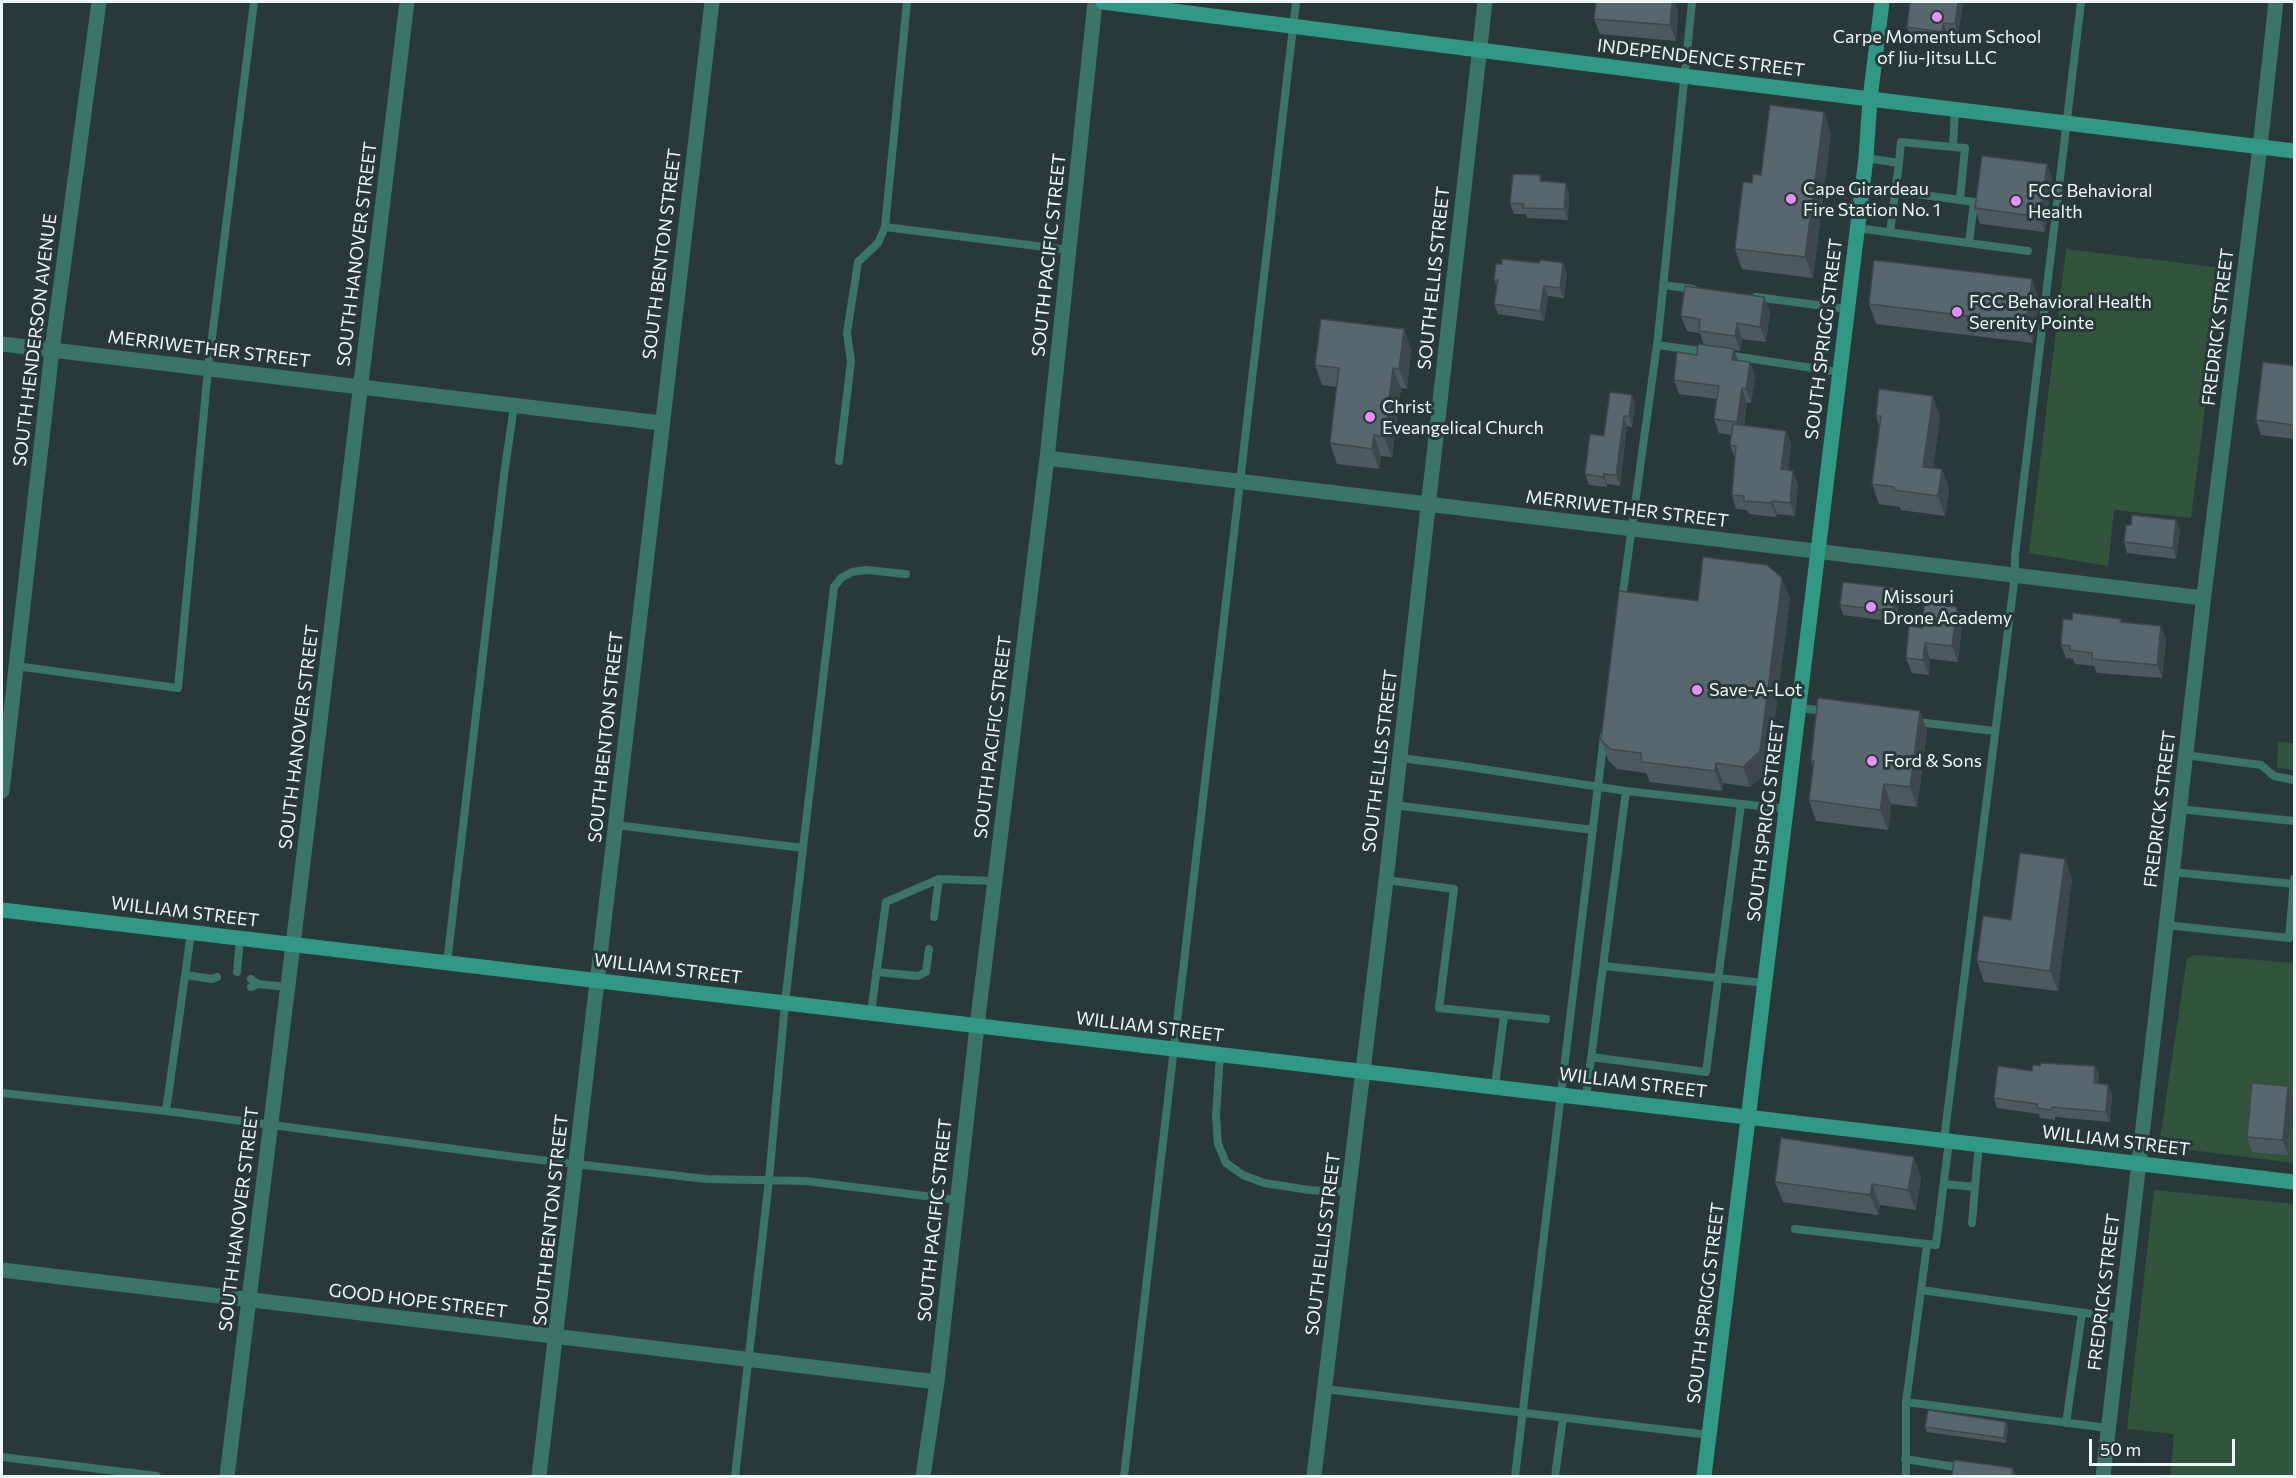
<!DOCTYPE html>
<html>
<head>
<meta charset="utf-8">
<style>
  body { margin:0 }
  #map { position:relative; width:2296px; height:1478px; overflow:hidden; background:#29393a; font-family:Commissioner,sans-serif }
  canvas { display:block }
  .frame { position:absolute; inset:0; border:3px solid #edf7f7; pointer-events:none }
  .scale { position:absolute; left:2089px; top:1439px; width:146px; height:27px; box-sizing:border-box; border:3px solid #edf7f7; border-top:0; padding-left:8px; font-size:18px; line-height:21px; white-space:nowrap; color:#edf7f7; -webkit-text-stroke:4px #29393a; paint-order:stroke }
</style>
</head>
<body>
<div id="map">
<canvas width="2296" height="1478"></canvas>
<div class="frame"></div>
<div class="scale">50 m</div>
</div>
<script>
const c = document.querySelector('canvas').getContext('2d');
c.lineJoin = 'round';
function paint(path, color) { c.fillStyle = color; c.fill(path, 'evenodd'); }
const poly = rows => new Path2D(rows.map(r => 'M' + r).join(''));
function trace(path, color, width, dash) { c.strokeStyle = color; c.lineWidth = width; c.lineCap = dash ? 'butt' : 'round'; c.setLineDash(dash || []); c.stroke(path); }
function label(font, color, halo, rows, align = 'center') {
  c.font = font + ' Commissioner,sans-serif'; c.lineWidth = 6; c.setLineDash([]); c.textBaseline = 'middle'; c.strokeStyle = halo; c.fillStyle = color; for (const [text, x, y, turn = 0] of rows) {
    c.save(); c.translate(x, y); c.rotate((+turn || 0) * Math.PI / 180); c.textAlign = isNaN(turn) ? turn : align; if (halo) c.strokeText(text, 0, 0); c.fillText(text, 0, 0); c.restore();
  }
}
paint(poly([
  [2066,249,2223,268,2191,518,2114,510,2108,566,2029,553],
  [2278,742,2294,743,2294,770,2277,768],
  [2196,955,2294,963,2294,1163,2159,1146,2187,958],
  [2154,1190,2294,1204,2294,1476,2170,1476,2174,1434,2127,1429]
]), '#32533c');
trace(poly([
  [907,2,885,227,1069,250],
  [1953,147,1965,148,1960,200,1974,202,1969,243],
  [1866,158,1899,163,1890,232],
  [1899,163,1901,142,1953,147,1955,110],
  [1895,191,1960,200],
  [1857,228,2028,251],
  [1663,285,1693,289],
  [1756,297,1847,309],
  [1657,345,1707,352],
  [1727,355,1839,372],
  [839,461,851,361,847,333,858,262,878,243,885,227],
  [1622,599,1658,337,1692,2],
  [16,666,178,688,208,369,254,2],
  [1799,708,1827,711],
  [1917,722,1995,731],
  [2185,755,2261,765,2274,776,2294,780],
  [1400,758,1456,765,1626,791,1787,809],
  [1394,805,1593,830],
  [2179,809,2294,821],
  [616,825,803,848,785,1003,769,1180,735,1476],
  [803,848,834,587,841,578,852,572,866,570,906,574],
  [2172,872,2294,884],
  [1386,880,1454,889,1439,1008,1546,1019],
  [934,917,939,879],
  [2166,925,2289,938,2294,879],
  [191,933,166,1111,515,1157,706,1179,806,1181,957,1200],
  [447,963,504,475,514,406],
  [1604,966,1765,983],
  [237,972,240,938],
  [876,972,918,976,926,972,929,949],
  [186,975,212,979,217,977],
  [251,979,258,984,251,987],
  [258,984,288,987],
  [871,1013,886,902,939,879,994,881],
  [1220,1054,1216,1115,1218,1144,1226,1163,1243,1175,1264,1183,1309,1190,1348,1192],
  [1591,1057,1706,1072,1741,804],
  [1495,1086,1504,1016],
  [2,1093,166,1111],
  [1586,1097,1626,791],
  [1944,1140,2015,575,2015,555,2081,2],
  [1944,1184,1975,1187,1972,1223],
  [1975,1187,1979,1144],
  [1795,1229,1936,1245,1949,1141],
  [1921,1290,2121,1318],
  [1325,1389,1709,1435],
  [1906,1402,2108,1428],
  [2066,1423,2082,1313],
  [2,1457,157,1476],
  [1905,1459,1962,1468],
  [1124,1476,1296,2],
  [1515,1476,1604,736],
  [1555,1476,1563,1418],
  [1906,1476,1906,1402,1927,1245]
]), '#3a7568', 8);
trace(poly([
  [2,344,661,423],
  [1047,458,2203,598],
  [2,791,52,350,99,2],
  [2,1270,937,1382],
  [227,1476,293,945,407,2],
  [539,1476,712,2],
  [923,1476,937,1382,977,1026,1047,458,1095,2],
  [1314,1476,1386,880,1485,2],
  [2103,1476,2204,595,2260,147,2276,2]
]), '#3a7568', 15);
trace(poly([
  [1103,2,1683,76,2294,151],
  [2,910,2294,1182],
  [1704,1476,1818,551,1866,158,1870,99,1882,2]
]), '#309884', 15);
paint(poly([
  [1963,2,1958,34,1947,32,1946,41,1911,37,1907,27],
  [1678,11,1676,41,1600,34,1594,19],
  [1831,132,1813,278,1742,269,1735,249,1752,183],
  [2047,164,2052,179,2045,232,1980,224,1975,208],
  [1540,175,1542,182,1569,193,1568,220,1527,218,1526,214,1514,214,1510,203],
  [1567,273,1564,298,1548,296,1544,321,1498,314,1494,304,1497,287,1494,280],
  [1764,297,1770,312,1766,342,1742,339,1740,351,1734,350,1738,360,1755,376,1751,403,1747,403,1744,425,1786,431,1791,444,1788,470,1798,484,1795,516,1777,514,1776,517,1749,514,1747,510,1736,509,1732,495,1735,458,1730,445,1731,435,1719,433,1714,419,1717,399,1679,394,1674,380,1697,355,1704,345,1700,333,1687,331,1681,316],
  [2039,299,2033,343,1876,324,1869,304],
  [1404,329,1411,350,1407,389,1401,388,1392,457,1381,456,1379,469,1337,464,1330,443,1337,387,1322,385,1315,365],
  [2295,366,2295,439,2261,435,2256,420],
  [1632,395,1635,405,1632,427,1627,426,1620,486,1607,484,1607,487,1589,485,1585,474,1604,436],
  [1876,416,1940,416,1933,468,1942,469,1949,489,1945,516,1901,510,1900,507,1879,504,1872,484,1879,426],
  [2180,530,2176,559,2127,553,2124,542],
  [1790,598,1768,772,1750,787,1723,783,1722,791,1650,782,1646,773,1617,769,1608,760,1601,740,1698,601],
  [1899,599,1896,622,1843,615,1840,605],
  [1948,606,1962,622,1958,662,1930,659,1929,675,1912,673,1906,658,1922,628],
  [2072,620,2122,622,2161,626,2166,640,2162,678,2097,673,2094,666,2075,664,2073,659,2066,658,2061,645],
  [1920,711,1927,731,1917,807,1891,804,1888,830,1816,821,1809,800,1813,767,1811,760],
  [2065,859,2072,879,2058,991,1984,982,1977,961,2011,920],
  [2040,1066,2095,1066,2099,1076,2098,1084,2108,1085,2112,1095,2110,1122,2055,1117,2055,1120,2040,1118,2039,1114,1997,1108,1994,1098],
  [2288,1086,2293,1101,2288,1155,2252,1152,2247,1137],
  [1921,1177,1916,1210,1880,1205,1878,1215,1783,1202,1775,1182],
  [1925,1427,2008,1427,2006,1443,1927,1432]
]), '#4c595e');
paint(poly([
  [1672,2,1675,2,1678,11,1676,41,1670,25],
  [1958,2,1963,2,1958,34,1955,24],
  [1943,23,1947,32,1946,41,1942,32],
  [1824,112,1831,132,1813,278,1805,257],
  [2047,164,2052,179,2045,232,2040,217],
  [1566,183,1569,193,1568,220,1564,209],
  [1563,263,1567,273,1564,298,1560,288],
  [2032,279,2039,299,2033,343,2026,323],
  [1544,286,1548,296,1544,321,1540,311],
  [1764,297,1770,312,1766,342,1760,327],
  [1737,323,1742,339,1740,351,1735,336],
  [1404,329,1411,350,1407,389,1399,369],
  [1734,349,1739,363,1732,360],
  [1750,362,1755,376,1751,403,1746,389],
  [1393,368,1401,388,1392,457,1384,437],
  [1742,388,1747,403,1742,436,1737,422],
  [1632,395,1635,405,1632,427,1629,416],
  [1933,396,1940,416,1931,487,1923,467],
  [1624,416,1627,426,1620,486,1616,475],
  [1786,431,1791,444,1786,483,1781,469],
  [1374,435,1381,456,1379,469,1372,449],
  [1942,469,1949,489,1945,516,1938,496],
  [1793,471,1798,484,1795,516,1790,503],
  [1604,474,1607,484,1607,487,1603,477],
  [1772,501,1777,514,1776,517,1771,503],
  [2176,520,2180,530,2176,559,2173,548],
  [1782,578,1790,598,1768,772,1750,787,1743,767],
  [1895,588,1899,599,1896,622,1893,611],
  [1957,607,1962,622,1958,662,1952,646],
  [2161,626,2166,640,2162,678,2157,665],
  [1925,643,1930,659,1929,675,1923,660],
  [1920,711,1927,731,1917,807,1910,787],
  [1716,763,1723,783,1722,791,1715,771],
  [1884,784,1891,804,1888,830,1880,810],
  [2065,859,2072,879,2058,991,2050,971],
  [2095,1066,2099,1076,2097,1094,2094,1083],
  [2108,1085,2112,1095,2110,1122,2106,1112],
  [2288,1086,2293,1101,2288,1155,2283,1140],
  [1914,1157,1921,1177,1916,1210,1908,1190],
  [1872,1184,1880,1205,1878,1215,1870,1195],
  [2006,1422,2008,1427,2006,1443,2004,1438],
  [2013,1468,2016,1476,2012,1476]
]), '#3e484c');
const building = poly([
  [1596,2,1672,2,1670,25,1594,19,1596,2],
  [1910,2,1958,2,1955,24,1943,23,1942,32,1907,27,1910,2],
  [1770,105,1824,112,1805,257,1735,249,1743,182,1752,183,1753,174,1761,175,1770,105],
  [1982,156,2047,164,2040,217,1975,208,1982,156],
  [1513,174,1540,175,1540,181,1566,183,1564,209,1523,208,1524,204,1510,203,1513,174],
  [1502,259,1539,263,1541,260,1563,263,1560,288,1544,286,1540,311,1494,304,1498,280,1494,280,1496,264,1502,264,1502,259],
  [1874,260,2032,279,2026,323,1869,304,1874,260],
  [1685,286,1764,297,1760,327,1737,323,1735,336,1699,331,1700,319,1681,316,1685,286],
  [1321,319,1404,329,1399,369,1393,368,1384,437,1374,435,1372,449,1330,443,1339,368,1315,365,1321,319],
  [1698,344,1734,349,1732,360,1750,362,1746,389,1742,388,1737,422,1714,419,1719,386,1674,380,1677,352,1697,355,1698,344],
  [2263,362,2295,366,2294,425,2256,420,2263,362],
  [1879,389,1933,396,1923,467,1942,469,1938,496,1894,490,1894,487,1872,484,1881,416,1876,416,1879,389],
  [1610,392,1632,395,1629,416,1624,416,1616,475,1604,474,1603,477,1585,474,1590,434,1604,436,1610,392],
  [1733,424,1786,431,1781,469,1793,471,1790,503,1772,501,1771,503,1744,501,1744,496,1732,495,1736,446,1730,445,1733,424],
  [2132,515,2176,520,2173,548,2124,542,2126,525,2131,525,2132,515],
  [1703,557,1767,565,1782,578,1760,751,1743,767,1716,763,1715,771,1642,762,1641,753,1610,749,1601,740,1619,591,1698,601,1703,557],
  [1843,582,1895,588,1893,611,1840,605,1843,582],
  [1925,598,1946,600,1945,606,1957,607,1952,646,1925,643,1923,660,1906,658,1909,626,1922,628,1925,598],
  [2073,613,2121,619,2120,622,2161,626,2157,665,2092,659,2092,653,2070,650,2070,646,2061,645,2063,619,2072,620,2073,613],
  [1818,698,1920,711,1910,787,1884,784,1880,810,1809,800,1814,761,1811,760,1818,698],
  [2020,853,2065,859,2050,971,1977,961,1983,916,2011,920,2020,853],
  [2041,1063,2095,1066,2094,1083,2108,1085,2106,1112,2052,1107,2051,1110,2037,1108,2037,1104,1994,1098,1998,1066,2032,1071,2033,1065,2040,1066,2041,1063],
  [2252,1083,2288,1086,2283,1140,2247,1137,2252,1083],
  [1781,1138,1914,1157,1908,1190,1872,1184,1870,1195,1775,1182,1781,1138],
  [1928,1410,2006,1422,2004,1438,1925,1427,1928,1410],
  [1954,1460,2013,1468,2012,1476,1952,1476,1954,1460]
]);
paint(building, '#58676d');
trace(building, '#3e484c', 1.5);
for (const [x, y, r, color] of [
  [1937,17,6,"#ea8dfd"],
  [1791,199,6,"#ea8dfd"],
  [2016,201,6,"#ea8dfd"],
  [1957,312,6,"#ea8dfd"],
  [1370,417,6,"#ea8dfd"],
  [1871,607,6,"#ea8dfd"],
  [1697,690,6,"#ea8dfd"],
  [1872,761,6,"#ea8dfd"]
]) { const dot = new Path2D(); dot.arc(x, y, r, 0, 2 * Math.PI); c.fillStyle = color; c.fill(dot); trace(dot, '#29393a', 2); }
label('18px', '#edf7f7', '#29393a', [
  ["Carpe Momentum School",1937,37,"center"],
  ["of Jiu-Jitsu LLC",1937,58,"center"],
  ["Cape Girardeau",1803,189],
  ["Fire Station No. 1",1803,210],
  ["FCC Behavioral",2028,191],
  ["Health",2028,212],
  ["FCC Behavioral Health",1969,302],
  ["Serenity Pointe",1969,323],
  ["Christ",1382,407],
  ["Eveangelical Church",1382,428],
  ["Missouri",1883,597],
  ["Drone Academy",1883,618],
  ["Save-A-Lot",1709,690],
  ["Ford & Sons",1884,761]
], 'left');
label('18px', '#edf7f7', '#29393a', [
  ["INDEPENDENCE STREET",1701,58,7],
  ["SOUTH HANOVER STREET",357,254,-83],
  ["SOUTH BENTON STREET",662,254,-83],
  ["SOUTH PACIFIC STREET",1049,255,-84],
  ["SOUTH ELLIS STREET",1434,278,-84],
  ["FREDRICK STREET",2218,327,-83],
  ["SOUTH SPRIGG STREET",1824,339,-83],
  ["SOUTH HENDERSON AVENUE",35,340,-83],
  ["MERRIWETHER STREET",209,349,7],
  ["MERRIWETHER STREET",1627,509,7],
  ["SOUTH HANOVER STREET",299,737,-83],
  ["SOUTH BENTON STREET",606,737,-84],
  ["SOUTH PACIFIC STREET",993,737,-83],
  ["SOUTH ELLIS STREET",1380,761,-83],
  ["FREDRICK STREET",2160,809,-83],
  ["SOUTH SPRIGG STREET",1766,821,-83],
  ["WILLIAM STREET",185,912,7],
  ["WILLIAM STREET",668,969,7],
  ["WILLIAM STREET",1150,1027,7],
  ["WILLIAM STREET",1633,1083,7],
  ["WILLIAM STREET",2116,1141,7],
  ["SOUTH HANOVER STREET",239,1219,-83],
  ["SOUTH BENTON STREET",551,1220,-84],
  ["SOUTH PACIFIC STREET",935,1220,-84],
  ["SOUTH ELLIS STREET",1323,1244,-83],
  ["FREDRICK STREET",2104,1292,-83],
  ["GOOD HOPE STREET",418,1301,7],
  ["SOUTH SPRIGG STREET",1706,1303,-83]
]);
</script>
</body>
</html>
